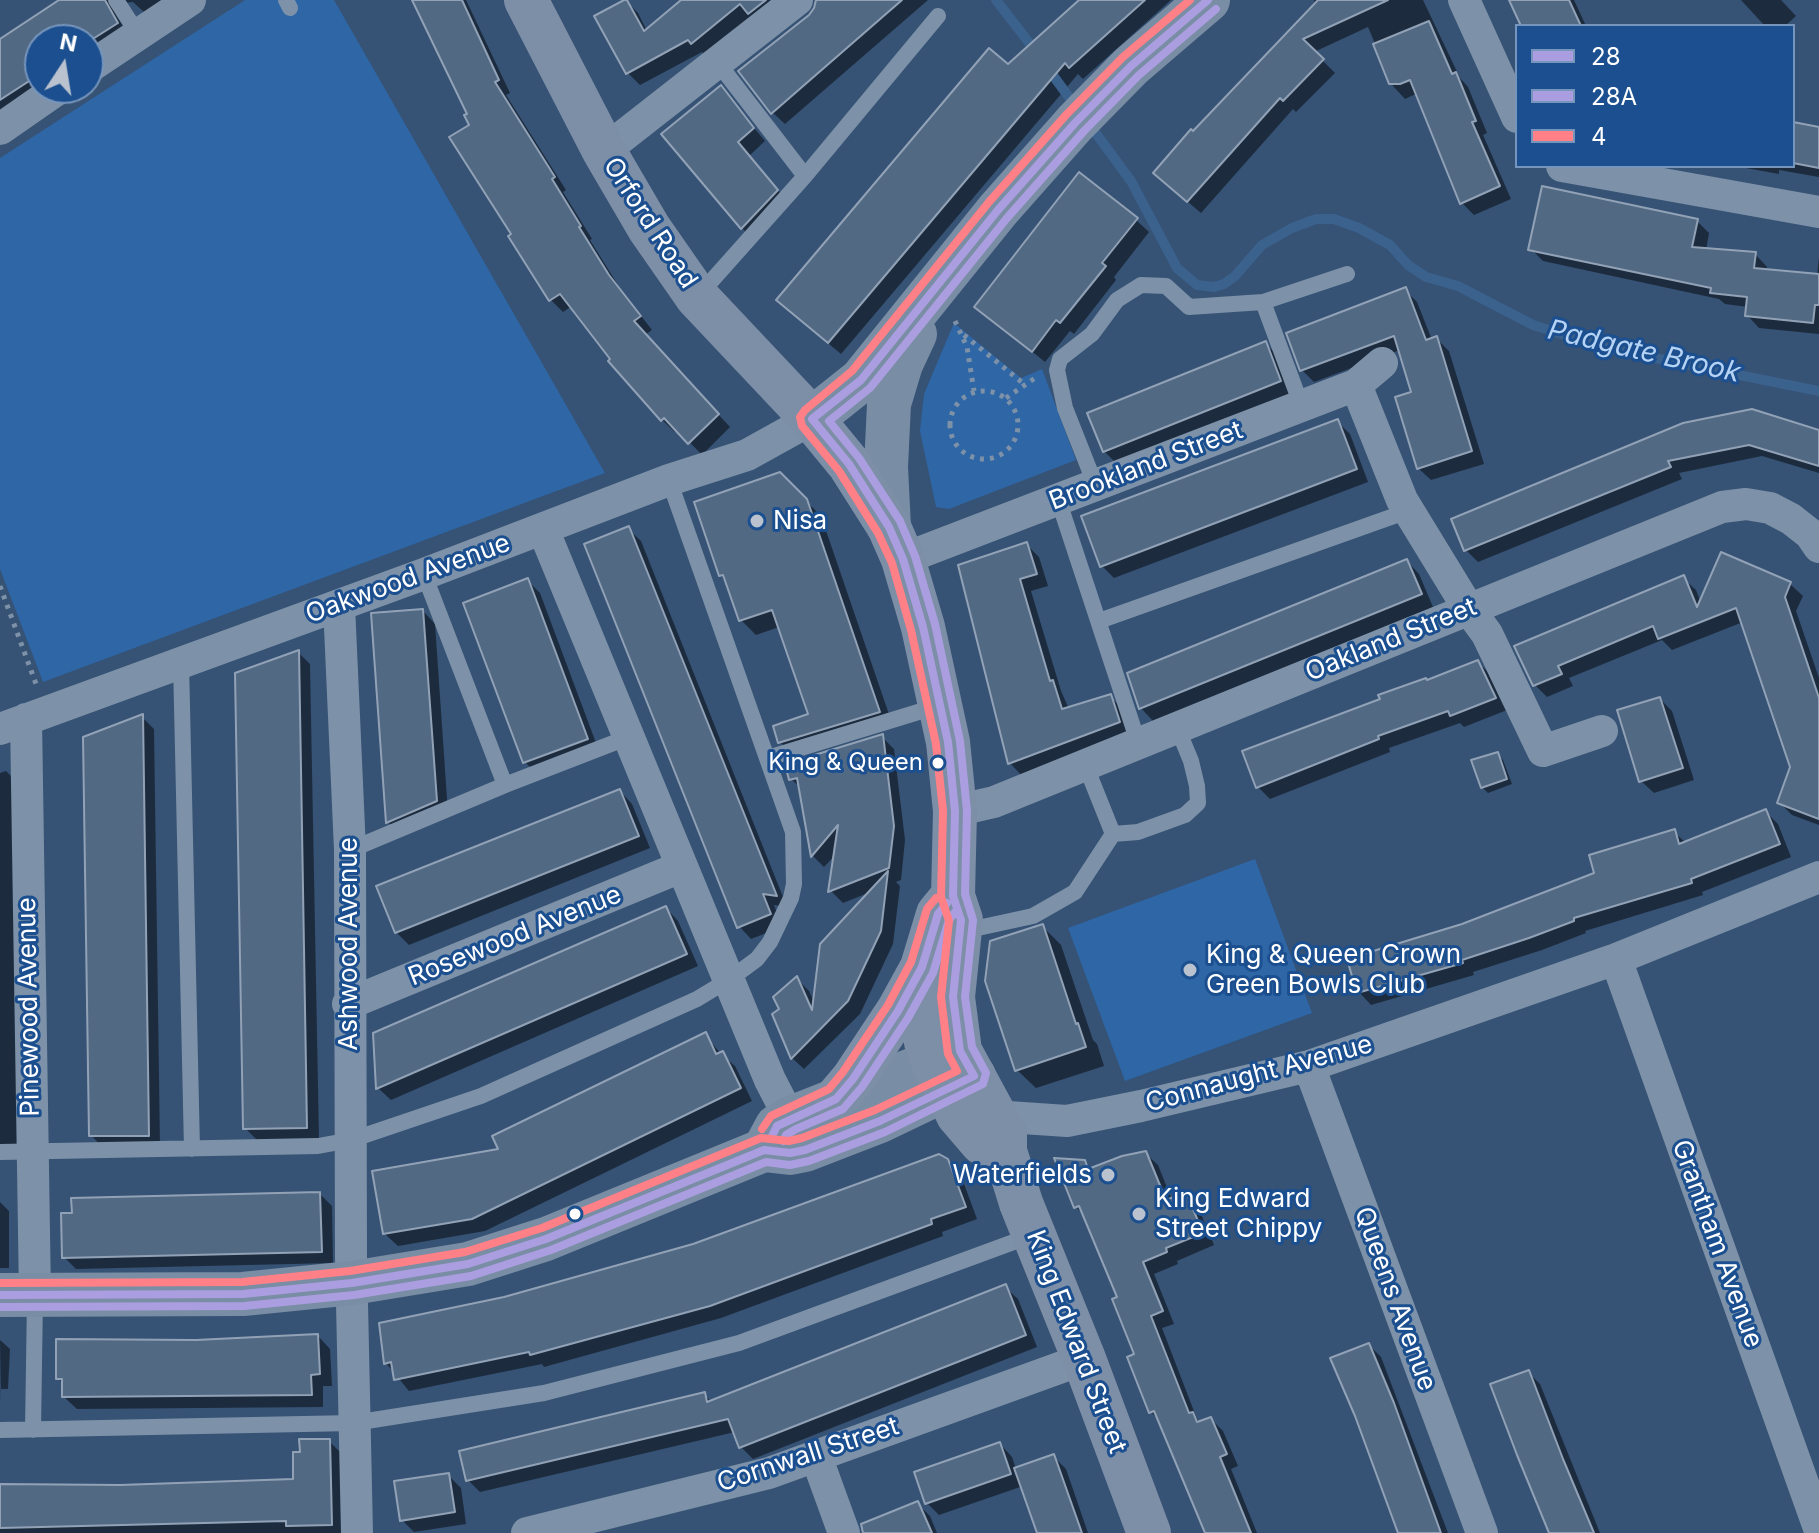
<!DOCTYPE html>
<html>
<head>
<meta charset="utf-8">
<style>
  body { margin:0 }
  #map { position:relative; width:1819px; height:1533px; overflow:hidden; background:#365274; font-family:Inter,sans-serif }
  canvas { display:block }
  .legend { position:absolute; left:1515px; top:24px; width:280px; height:144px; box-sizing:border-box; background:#1b4f8f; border:2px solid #7695bc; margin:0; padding:10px 14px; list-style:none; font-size:24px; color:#fff }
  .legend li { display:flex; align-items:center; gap:16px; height:40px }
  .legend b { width:40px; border:2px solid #7695bc }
  .north { position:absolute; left:24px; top:24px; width:80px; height:80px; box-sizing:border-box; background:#1b4f8f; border:2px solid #7695bc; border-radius:50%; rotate:12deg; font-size:22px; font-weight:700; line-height:32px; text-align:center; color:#fff }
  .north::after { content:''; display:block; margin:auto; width:28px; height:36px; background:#b9c2ce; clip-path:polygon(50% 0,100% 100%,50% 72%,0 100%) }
</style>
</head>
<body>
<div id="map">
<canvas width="1819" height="1533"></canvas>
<ul class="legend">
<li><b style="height:10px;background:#ab9ee0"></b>28</li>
<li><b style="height:10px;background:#ab9ee0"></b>28A</li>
<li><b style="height:10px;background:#ff8087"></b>4</li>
</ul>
<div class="north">N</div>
</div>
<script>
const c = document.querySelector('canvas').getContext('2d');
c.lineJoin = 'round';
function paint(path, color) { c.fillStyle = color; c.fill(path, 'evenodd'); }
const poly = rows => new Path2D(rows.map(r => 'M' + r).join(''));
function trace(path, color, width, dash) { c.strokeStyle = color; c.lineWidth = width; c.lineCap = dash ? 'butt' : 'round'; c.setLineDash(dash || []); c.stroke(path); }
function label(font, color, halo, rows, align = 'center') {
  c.font = font + ' Inter,sans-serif'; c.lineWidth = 6; c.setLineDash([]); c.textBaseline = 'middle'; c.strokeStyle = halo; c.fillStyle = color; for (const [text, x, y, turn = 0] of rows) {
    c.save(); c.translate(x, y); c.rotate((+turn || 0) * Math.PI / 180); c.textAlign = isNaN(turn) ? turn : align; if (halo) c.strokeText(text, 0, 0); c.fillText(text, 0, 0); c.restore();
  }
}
paint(poly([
  [245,0,334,0,605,473,43,682,0,569,0,158],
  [954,323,1021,378,1042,369,1076,460,949,509,936,507,920,431,924,394],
  [1255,859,1312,1013,1125,1081,1068,928]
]), '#2f66a5');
paint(poly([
  [62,0,163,0,144,12,133,2,122,3,116,15,129,36,88,62,88,40,40,40,40,88,0,120,0,41],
  [413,0,466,0,510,93,506,95,566,190,563,192,592,239,590,240,621,290,652,330,645,335,730,427,702,455,677,429,675,432,662,420,610,361,612,360,572,306,563,312,551,300,511,236,514,235,469,114],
  [685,0,794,0,705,55,702,52,640,85,628,73,626,1,638,13,647,31],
  [818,0,928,0,785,124,772,112],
  [1082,0,1171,0,1083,79,1078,74,841,354,791,312,1008,67],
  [1314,0,1423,0,1460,78,1468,87,1487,133,1483,135,1511,199,1474,215,1462,203,1418,93,1405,99,1393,86,1368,27,1314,52,1335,73,1296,112,1293,109,1201,213,1168,185,1193,134,1316,5],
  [1513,0,1574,0,1586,26,1524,26],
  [1741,0,1781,0,1796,16,1785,26,1765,26],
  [721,88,765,141,749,156,789,203,754,240,742,228],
  [1793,124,1819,129,1819,177,1779,170,1779,174,1735,166,1793,166],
  [1136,220,1149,232,1114,277,1116,280,1074,334,1070,331,1045,362,977,307],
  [1697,221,1709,233,1706,250,1755,254,1767,267,1767,271,1817,276,1819,257,1819,334,1759,328,1747,315,1748,307,1725,304,1719,299,1543,261,1531,249],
  [1405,290,1417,302,1432,340,1437,339,1449,351,1484,464,1431,480,1418,468,1414,394,1400,350,1314,382,1302,370],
  [1265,343,1278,356,1292,394,1117,464,1104,451],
  [1337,421,1350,434,1368,482,1114,578,1102,566],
  [1684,425,1819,432,1819,473,1762,456,1679,473,1682,479,1478,562,1466,550],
  [779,474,821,516,893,726,795,757,780,742,810,715,779,627,756,635,741,620,727,581,721,575],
  [628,529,641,541,787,907,774,905,782,927,751,939,739,926],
  [1026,544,1039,557,1048,586,1031,591,1061,691,1069,709,1110,697,1123,709,1131,734,1022,776,1010,763,960,566],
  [1722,554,1790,584,1803,596,1796,611,1819,678,1819,825,1792,815,1780,803,1795,760,1743,622,1672,650,1662,640,1569,678,1573,686,1547,697,1534,684,1516,647,1683,578,1696,590,1701,603],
  [1407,561,1419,574,1433,607,1153,721,1141,708],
  [528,581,540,593,599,751,537,774,525,762],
  [423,611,435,624,448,813,400,834,388,822],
  [298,652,310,664,319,1140,257,1140,245,1128],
  [1478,662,1490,674,1507,710,1464,727,1460,723,1389,748,1390,752,1270,799,1258,787,1382,700,1426,681],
  [1660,699,1672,711,1694,780,1654,793,1641,781],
  [142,717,154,729,160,1147,103,1148,91,1135],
  [882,737,894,749,905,840,901,880,896,882,900,886,893,944,860,1014,804,1069,792,1058,774,1015,781,1010,797,979,809,991,815,1004,873,891,843,903,831,891,836,854,824,867,813,856,801,788,791,779],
  [1498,754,1503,760,1512,784,1488,793,1482,787],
  [6,771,18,783,19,1149,0,1149,0,773],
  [620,791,632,804,650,848,409,945,396,932],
  [1766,812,1778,824,1791,857,1702,892,1703,895,1585,931,1586,933,1542,950,1473,972,1474,975,1371,1005,1359,992,1597,874,1674,832,1686,843],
  [666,908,678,921,698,966,391,1100,378,1088],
  [1042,926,1061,945,1093,1040,1097,1044,1104,1066,1036,1088,1017,1070],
  [705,1035,721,1054,735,1066,752,1101,485,1231,398,1246,385,1234,501,1150],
  [1145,1153,1158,1165,1172,1200,1186,1195,1198,1207,1214,1245,1177,1261,1178,1264,1154,1274,1174,1324,1162,1328,1197,1419,1201,1423,1211,1419,1223,1431,1238,1466,1231,1469,1257,1533,1207,1533,1161,1422,1150,1411,1120,1298,1086,1217,1076,1207,1057,1160,1084,1162,1092,1170],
  [947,1160,960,1173,977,1219,942,1232,943,1236,721,1318,544,1367,542,1364,409,1391,386,1363,504,1299,671,1252],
  [320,1194,332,1206,333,1263,76,1269,64,1257],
  [0,1202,9,1211,9,1268,0,1268],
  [1005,1287,1018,1299,1037,1347,753,1459,741,1447,735,1432,480,1492,468,1480,704,1395,712,1402],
  [318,1336,330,1349,332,1386,323,1386,323,1407,77,1409,64,1397,64,1385,58,1378,166,1342],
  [0,1340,10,1349,8,1389,1,1389,1,1404],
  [1369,1345,1381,1357,1448,1533,1401,1533],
  [1528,1372,1540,1384,1600,1533,1551,1533],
  [329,1441,341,1453,343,1533,0,1533,0,1487,120,1487,295,1481],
  [1000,1444,1012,1457,1016,1469,1053,1456,1066,1469,1088,1533,1039,1533,1023,1486,939,1515,927,1503],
  [448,1475,461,1488,466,1524,414,1532,402,1520],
  [918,1504,930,1516,937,1533,896,1533]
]), '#0007');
trace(poly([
  [996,0,1037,53],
  [1046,66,1077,108],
  [1089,124,1131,181,1177,268,1197,285,1214,287,1224,284,1235,276,1262,245,1292,228,1316,219,1334,219,1359,228,1390,245,1408,265,1426,277,1458,286,1533,325,1610,349,1819,391]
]), '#3b618d', 10);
const building = poly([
  [59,0,105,0,118,23,88,42,88,40,40,40,40,74,0,100,0,39,59,0],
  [412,0,462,0,499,80,495,82,555,177,552,179,581,226,579,227,609,275,641,316,634,321,719,414,688,444,664,418,661,421,608,361,610,359,560,294,549,301,508,236,511,234,449,137,469,125,464,115,467,114,412,0],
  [624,0,627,0,644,31,681,0,766,0,748,14,740,4,691,44,688,40,626,74,594,16,624,0],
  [816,0,902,0,771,114,738,71,809,15,814,8,816,0],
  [1079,0,1145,0,1069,68,1065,63,828,343,776,300,989,48,1008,64,1079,0],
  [1318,0,1388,0,1303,39,1324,59,1283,101,1280,98,1187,202,1153,173,1191,129,1193,131,1318,0],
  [1509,0,1569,0,1581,26,1521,26,1509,0],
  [1429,21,1452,74,1456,72,1476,121,1472,122,1500,186,1460,204,1410,80,1400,84,1389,84,1373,44,1429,21],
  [721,85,754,128,738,142,778,190,741,229,661,134,721,85],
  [1793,122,1819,127,1819,168,1793,163,1793,122],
  [1079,172,1138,218,1102,263,1106,266,1060,323,1056,320,1032,352,974,307,1079,172],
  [1542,186,1698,219,1692,247,1756,252,1754,268,1819,274,1819,305,1815,305,1813,323,1745,316,1747,297,1710,293,1711,288,1528,250,1542,186],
  [1406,287,1426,340,1437,336,1472,451,1417,469,1395,397,1411,392,1394,336,1300,371,1286,333,1406,287],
  [1266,341,1281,381,1103,452,1087,413,1266,341],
  [1752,409,1819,430,1819,466,1749,445,1668,461,1671,467,1464,551,1451,519,1683,423,1752,409],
  [1338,419,1357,469,1100,567,1081,516,1338,419],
  [780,472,807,499,880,712,778,743,773,726,808,714,772,610,739,621,723,575,719,576,694,502,780,472],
  [629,526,777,896,763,894,771,914,737,928,584,544,629,526],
  [1027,542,1037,574,1020,579,1050,681,1053,680,1062,709,1111,694,1120,722,1008,764,958,565,1027,542],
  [1721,552,1791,582,1785,597,1819,698,1819,819,1777,803,1790,767,1736,608,1658,639,1653,626,1558,666,1562,674,1533,686,1514,646,1684,575,1697,607,1721,552],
  [1407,559,1422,594,1139,709,1127,673,1407,559],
  [528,578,588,739,523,763,463,603,528,578],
  [423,609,437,801,386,823,371,613,423,609],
  [299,650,307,1128,243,1129,235,673,299,650],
  [1478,660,1496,698,1450,716,1448,711,1378,736,1379,739,1256,788,1242,751,1380,699,1378,695,1426,678,1427,680,1478,660],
  [1660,697,1683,768,1639,782,1617,710,1660,697],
  [143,714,149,1136,89,1136,83,737,143,714],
  [883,734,894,826,889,868,828,892,838,825,811,857,797,778,789,780,785,764,883,734],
  [1498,752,1507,779,1481,788,1471,760,1498,752],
  [620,789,639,836,395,933,376,886,620,789],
  [1766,809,1780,844,1691,879,1692,883,1574,918,1574,921,1529,938,1462,960,1463,963,1357,993,1347,959,1462,924,1594,873,1589,855,1675,829,1679,844,1766,809],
  [888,871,881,931,848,1001,791,1059,772,1014,779,1009,773,997,797,976,812,1010,820,944,888,871],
  [666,906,687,954,376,1089,373,1033,666,906],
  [1043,924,1076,1024,1078,1023,1086,1047,1015,1071,985,981,990,941,1043,924],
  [706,1032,716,1054,723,1051,741,1088,472,1219,383,1234,372,1171,498,1149,492,1136,706,1032],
  [1146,1151,1166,1200,1186,1192,1203,1233,1166,1248,1167,1252,1143,1262,1163,1311,1151,1316,1189,1413,1193,1412,1197,1422,1211,1417,1227,1454,1220,1457,1251,1533,1205,1533,1154,1411,1149,1413,1127,1357,1134,1354,1112,1299,1117,1297,1079,1206,1074,1208,1054,1158,1085,1160,1088,1169,1122,1156,1146,1151],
  [939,1154,948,1159,966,1207,931,1219,932,1224,710,1306,530,1355,529,1352,394,1380,391,1362,384,1364,379,1323,504,1297,693,1244,939,1154],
  [320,1192,322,1252,62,1258,61,1213,72,1213,71,1198,320,1192],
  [1006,1284,1026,1335,739,1448,728,1419,466,1481,459,1451,705,1392,707,1402,1006,1284],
  [318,1334,320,1374,311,1375,312,1395,62,1397,62,1379,56,1379,56,1339,196,1340,318,1334],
  [1369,1343,1394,1403,1441,1533,1398,1533,1355,1416,1330,1358,1369,1343],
  [1529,1370,1563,1459,1594,1533,1549,1533,1517,1455,1490,1384,1529,1370],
  [299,1439,330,1439,332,1525,286,1526,286,1521,0,1528,0,1484,120,1485,293,1479,293,1452,300,1452,299,1439],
  [1000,1442,1011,1474,925,1504,914,1472,1000,1442],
  [1054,1454,1082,1533,1037,1533,1014,1468,1054,1454],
  [449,1473,455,1512,400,1521,394,1481,449,1473],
  [918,1501,932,1533,863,1533,861,1524,918,1501]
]);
paint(building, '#526984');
trace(building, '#92a2b6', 2);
trace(poly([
  [955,321,967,347,974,391],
  [964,335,1024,384],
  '950 425a34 34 0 1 1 68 0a34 34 0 1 1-68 0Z',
  [1006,398,1035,378],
  [0,586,36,684]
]), '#7d92a8', 5, [4, 6]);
trace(poly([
  [116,0,138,34],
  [286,0,290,8],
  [718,63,805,176,938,16],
  [699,295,805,176],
  [1263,302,1302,407],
  [1095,484,1065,408,1057,370,1060,359,1092,334,1117,300,1141,285,1166,286,1189,307,1263,302,1347,274],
  [1058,499,1138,742],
  [424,574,505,785],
  [1099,621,1408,511],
  [181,662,192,1149],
  [768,758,938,706],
  [1085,764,1113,834,1138,832,1185,815,1198,803,1197,786,1191,761,1177,727],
  [350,850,505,785,629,737],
  [964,931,1033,916,1075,892,1113,834],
  [0,1152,318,1146,351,1140,481,1096,697,999,730,979,757,959,770,942,791,898,794,884,793,832,669,480],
  [0,1430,354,1423,544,1393,739,1343,1030,1236],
  [33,1430,35,1298]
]), '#7d92a8', 16);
trace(poly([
  [1464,0,1517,117],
  [88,68,190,0],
  [0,129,59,88],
  [604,151,797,0],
  [1562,166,1819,212],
  [1356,385,1402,500,1468,608,1487,634,1543,751,1602,731],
  [543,529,770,1080,800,1138],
  [903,559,1356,385,1382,363],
  [339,605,350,850,351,1257,357,1533],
  [26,719,35,1296],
  [0,729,424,574,669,480,747,455,812,419],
  [955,811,994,802,1722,507,1746,504,1770,508,1791,519,1810,534,1819,547],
  [1616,959,1819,1528],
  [348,1004,681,867],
  [1309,1066,1482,1533],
  [978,1115,1067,1121,1141,1106,1309,1066,1616,959,1819,877],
  [816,1456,844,1533],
  [527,1533,769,1473,1084,1359]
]), '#7d92a8', 32);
trace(poly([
  [812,419,861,380,998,210,1075,123,1131,66,1208,0],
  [889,527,886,467,889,404,901,364,915,334],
  [764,1150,777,1126,791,1118,960,1051],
  [0,1295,243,1294,352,1283,468,1264,546,1239,764,1150,790,1153,805,1150,880,1121,974,1076]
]), '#798da4', 44);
trace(poly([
  [526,0,604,151,649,228,697,297,812,419,849,464,889,527,903,559,923,627,948,742,955,811,953,896,961,920,953,997,960,1051,1005,1134,1005,1151,1021,1203,1084,1359,1149,1533],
  [952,897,938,914,922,967,922,1019,926,1042,932,1061,958,1115,982,1143,1005,1151],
  [836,1099,853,1079,898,1011,921,969]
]), '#7d8ea7', 44);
trace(poly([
  [772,1136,777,1126,836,1099,853,1079,898,1011,922,967,938,914,947,903],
  [0,1295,243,1294,352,1283,468,1264,546,1239,764,1150,790,1153,805,1150,880,1121,974,1076,960,1051,953,997,961,920,953,896,955,811,948,742,923,627,903,559,889,527,849,464,812,419,861,380,998,210,1075,123,1131,66,1208,0]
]), '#ab9ee0', 8);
trace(poly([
  [783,1141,786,1135,796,1129,843,1109,862,1087,908,1018,933,973,949,920,956,911],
  [0,1307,244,1306,354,1295,471,1276,551,1250,766,1162,790,1165,809,1161,885,1132,983,1084,986,1073,972,1047,965,997,973,920,965,894,967,811,960,741,935,624,915,556,900,521,859,458,829,421,870,388,1007,218,1084,131,1139,75,1216,9]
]), '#ab9ee0', 8);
trace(poly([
  [762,1129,771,1116,829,1089,843,1072,888,1005,911,962,927,909,936,898],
  [0,1283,242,1282,350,1271,465,1252,542,1228,761,1138,789,1141,802,1138,875,1110,957,1071,948,1054,941,997,949,921,941,897,943,811,936,744,911,630,892,563,878,533,839,471,802,426,800,417,805,410,852,371,989,202,1066,115,1123,57,1190,0]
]), '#ff8087', 8);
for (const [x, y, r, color] of [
  [757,521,8,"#b9c2ce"],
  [938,763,7,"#fff"],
  [1190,970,8,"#b9c2ce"],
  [1108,1175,8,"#b9c2ce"],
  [575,1214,7,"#fff"],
  [1139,1214,8,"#b9c2ce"]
]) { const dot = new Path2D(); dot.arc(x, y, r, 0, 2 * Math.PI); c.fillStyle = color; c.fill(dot); trace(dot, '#1b4f8f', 3); }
label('24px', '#fff', '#1b4f8f', [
  ["King & Queen",923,763]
], 'right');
label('26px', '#fff', '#1b4f8f', [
  ["Orford Road",650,223,57],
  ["Brookland Street",1146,466,-21],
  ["Oakwood Avenue",408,579,-20],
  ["Oakland Street",1391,640,-22],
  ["Rosewood Avenue",515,936,-22],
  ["Ashwood Avenue",349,944,-90],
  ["Pinewood Avenue",29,1007,-91],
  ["Connaught Avenue",1259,1074,-15],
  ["Grantham Avenue",1717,1244,70],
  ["Queens Avenue",1395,1299,70],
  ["King Edward Street",1076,1342,69],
  ["Cornwall Street",808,1455,-18]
]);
label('26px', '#fff', '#1b4f8f', [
  ["Nisa",773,521],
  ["King & Queen Crown",1206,955],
  ["Green Bowls Club",1206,985],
  ["Waterfields",1092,1175,"right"],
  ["King Edward",1155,1199],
  ["Street Chippy",1155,1229]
], 'left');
label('italic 28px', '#b5d3f5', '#1b4f8f', [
  ["Padgate Brook",1644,352,13]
]);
</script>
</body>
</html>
